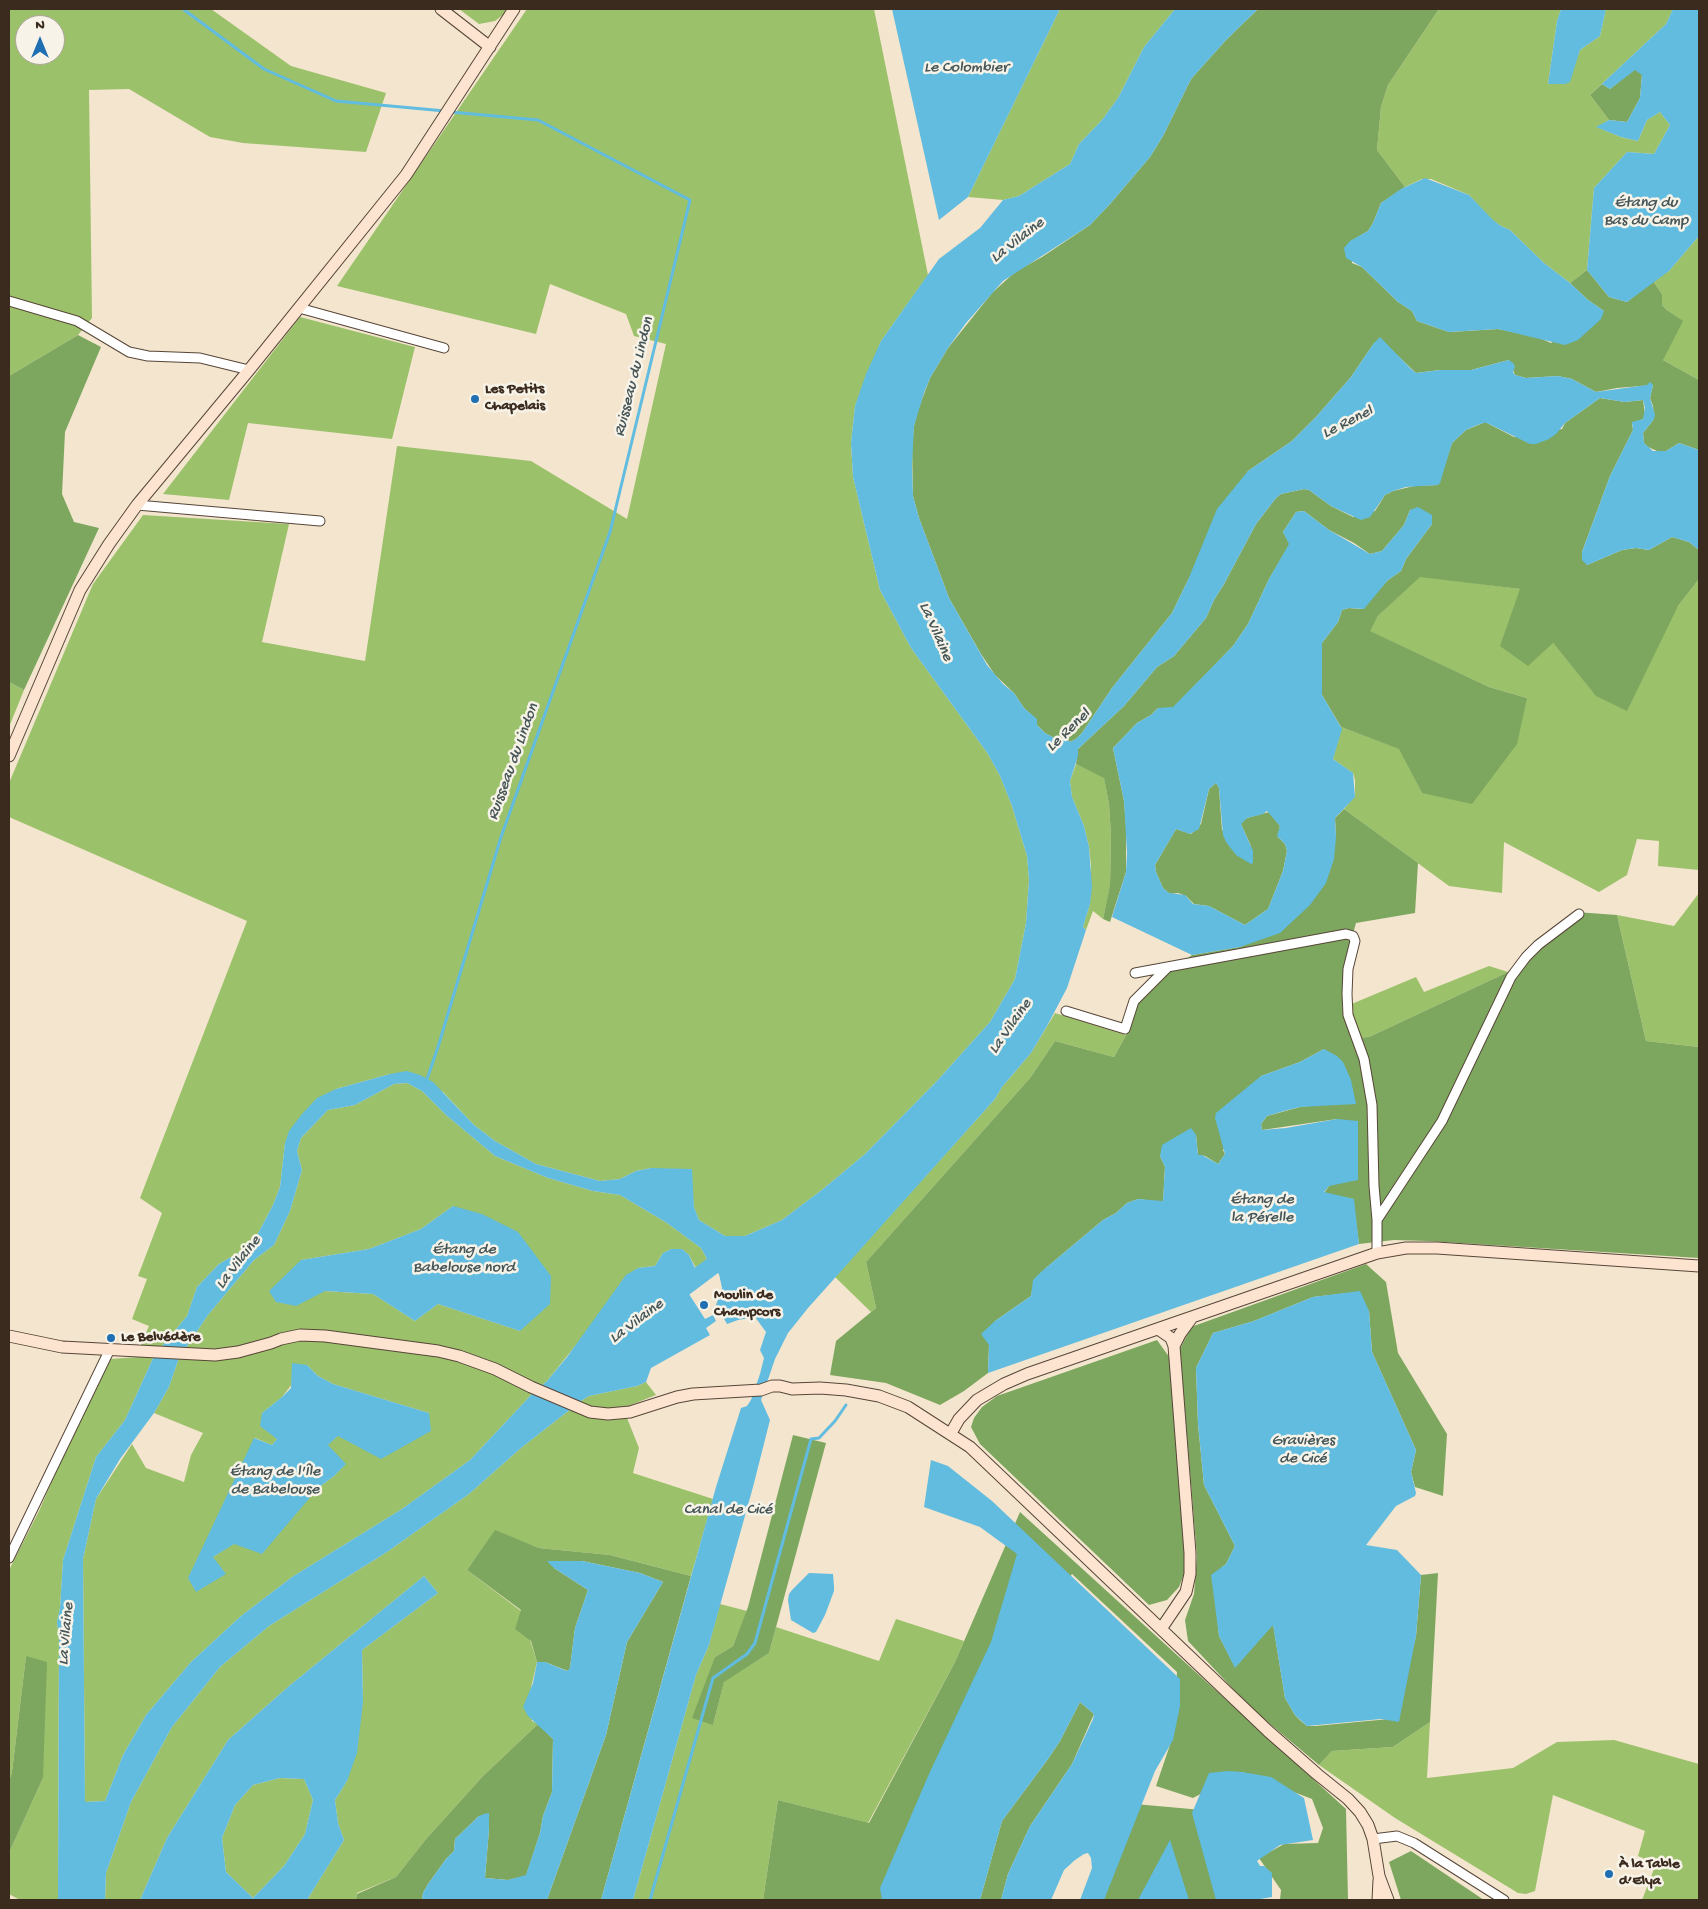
<!DOCTYPE html>
<html>
<head>
<meta charset="utf-8">
<style>
  body { margin:0 }
  #map { position:relative; width:1708px; height:1909px; overflow:hidden; background:#f4e5ce; font-family:"Gochi Hand",sans-serif }
  canvas { display:block }
  .frame { position:absolute; inset:0; border:10px solid #3b2a1e; pointer-events:none }
  .north { position:absolute; left:15px; top:15px; width:50px; height:50px; box-sizing:border-box; background:#f7f3e8; border:1px solid #aca397; border-radius:50%; rotate:0deg; font-size:14px; font-weight:700; line-height:20px; text-align:center; color:#3b2a1e }
  .north::after { content:''; display:block; margin:auto; width:18px; height:22px; background:#1f6fb2; clip-path:polygon(50% 0,100% 100%,50% 72%,0 100%) }
</style>
</head>
<body>
<div id="map">
<canvas width="1708" height="1909"></canvas>
<div class="frame"></div>
<div class="north">N</div>
</div>
<script>
const c = document.querySelector('canvas').getContext('2d');
c.lineJoin = 'round';
function paint(path, color) { c.fillStyle = color; c.fill(path, 'evenodd'); }
const poly = rows => new Path2D(rows.map(r => 'M' + r).join(''));
function trace(path, color, width, dash) { c.strokeStyle = color; c.lineWidth = width; c.lineCap = dash ? 'butt' : 'round'; c.setLineDash(dash || []); c.stroke(path); }
function label(font, color, halo, rows, align = 'center') {
  c.font = font + ' "Gochi Hand",sans-serif'; c.lineWidth = 5; c.setLineDash([]); c.textBaseline = 'middle'; c.strokeStyle = halo; c.fillStyle = color; for (const [text, x, y, turn = 0] of rows) {
    c.save(); c.translate(x, y); c.rotate((+turn || 0) * Math.PI / 180); c.textAlign = isNaN(turn) ? turn : align; if (halo) c.strokeText(text, 0, 0); c.fillText(text, 0, 0); c.restore();
  }
}
paint(poly([
  [9,9,211,9,291,66,386,93,366,152,243,143,210,137,129,89,89,90,92,318,78,335,9,376],
  [25,25,55,25,55,55,25,55],
  [459,9,507,9,504,14,495,21,479,24],
  [527,9,874,9,928,275,881,341,855,406,851,443,853,477,880,590,911,648,988,754,1000,776,1012,806,1027,856,1029,880,1026,923,1015,979,990,1022,936,1082,865,1154,823,1189,782,1220,745,1236,725,1236,699,1220,694,1207,692,1191,666,1170,651,1168,636,1171,620,1179,600,1181,536,1164,495,1141,474,1125,443,1092,390,1074,336,1089,285,1143,280,1187,273,1205,254,1241,245,1249,219,1264,197,1287,187,1316,154,1356,125,1420,96,1457,63,1560,60,1608,57,1622,59,1638,58,1900,20,1900,9,1894,9,1853,43,1778,26,1656,12,1772,9,1781,9,1570,39,1511,83,1410,105,1365,110,1359,139,1357,140,1347,149,1326,132,1319,147,1279,138,1276,162,1213,140,1198,247,921,9,817,9,783,93,584,143,515,289,524,262,642,365,661,397,446,531,461,627,519,666,344,634,336,626,314,550,284,536,334,337,286],
  [1060,9,1175,9,1144,47,1118,98,1102,120,1079,144,1070,164,1019,196,1003,200,968,197],
  [1439,9,1561,9,1557,21,1548,84,1565,84,1580,50,1600,36,1606,9,1673,9,1666,24,1590,95,1609,120,1597,127,1621,137,1638,141,1647,120,1660,112,1670,125,1654,154,1627,152,1594,188,1587,270,1570,283,1544,263,1510,230,1501,226,1492,220,1469,195,1431,179,1422,179,1405,187,1377,150,1381,107,1388,85],
  [1699,236,1699,380,1663,360,1668,311,1662,305,1662,294,1653,281,1669,271],
  [300,317,415,347,392,439,248,423,229,500,163,494],
  [1420,576,1520,589,1553,643,1596,695,1678,606,1699,579,1699,870,1658,866,1659,841,1637,839,1627,875,1599,892,1504,842,1502,893,1449,886,1344,809,1355,796,1355,780,1353,773,1333,759,1341,727,1400,749,1422,793,1527,698,1489,687,1369,631,1378,616],
  [9,682,24,690,9,727],
  [1076,764,1104,777,1109,804,1111,836,1110,886,1103,919,1093,911,1086,930,1083,927,1090,904,1091,865,1089,847,1084,826,1072,797,1070,781],
  [1699,893,1699,1047,1646,1041,1617,915,1674,926],
  [1489,966,1508,972,1369,1037,1354,1038,1342,1008,1416,977,1424,992],
  [1055,1013,1126,1035,1114,1057,1055,1041,1030,1078,866,1262,876,1308,871,1312,835,1277,995,1099,1002,1087,1031,1053],
  [407,1083,422,1091,446,1115,495,1156,548,1178,593,1191,620,1195,667,1223,701,1248,709,1263,697,1270,689,1255,682,1249,671,1249,663,1253,655,1266,638,1268,547,1381,532,1394,470,1460,402,1509,292,1577,241,1616,191,1662,146,1715,123,1755,105,1801,85,1802,83,1559,96,1499,132,1444,146,1468,184,1482,191,1455,203,1433,154,1413,169,1387,179,1358,208,1315,254,1260,274,1245,290,1211,302,1170,297,1151,301,1138,328,1110,355,1105,394,1084],
  [453,1206,520,1331,438,1304,415,1321,373,1294,325,1291,301,1260,369,1249,421,1229],
  [307,1365,318,1376,333,1384,429,1413,338,1435,327,1445,345,1464,334,1476,318,1488,213,1557,255,1438,272,1445,277,1439,262,1413,282,1397],
  [646,1382,656,1395,623,1408,639,1448,633,1473,713,1499,691,1576,610,1555,539,1548,495,1531,467,1570,521,1611,537,1662,530,1692,532,1721,538,1724,483,1776,426,1839,396,1877,357,1893,356,1900,307,1900,344,1840,338,1823,335,1800,347,1781,363,1702,362,1650,438,1593,424,1576,289,1686,228,1740,167,1838,140,1900,105,1900,106,1873,131,1802,172,1727,220,1667,269,1626,387,1552,469,1494,521,1448,581,1401,589,1396,637,1386],
  [720,1604,747,1611,733,1646,715,1657,713,1725,724,1681,769,1653,776,1627,879,1661,896,1619,964,1641,955,1662,868,1823,778,1800,763,1900,633,1900,696,1675,709,1645],
  [1430,1722,1427,1778,1513,1768,1557,1742,1614,1740,1699,1764,1699,1900,1642,1900,1656,1864,1638,1856,1645,1831,1553,1795,1535,1891,1526,1894,1518,1893,1395,1818,1319,1765,1332,1751,1393,1747],
  [280,1778,304,1779,313,1800,305,1834,284,1866,253,1898,226,1872,222,1838,235,1805,253,1785]
]), '#9cc16b');
paint(poly([
  [1258,9,1439,9,1388,85,1381,107,1377,150,1405,187,1381,203,1373,223,1368,231,1351,241,1352,263,1362,267,1398,302,1412,311,1417,321,1449,332,1498,329,1537,337,1551,343,1604,311,1588,300,1570,283,1587,270,1609,297,1627,302,1653,281,1662,294,1662,305,1668,311,1683,321,1663,360,1699,380,1699,450,1679,443,1666,451,1657,451,1648,447,1644,443,1643,433,1654,419,1653,406,1650,398,1653,385,1617,388,1596,392,1572,379,1558,376,1526,378,1515,375,1509,360,1471,370,1440,370,1416,373,1398,356,1374,343,1351,377,1316,417,1292,441,1248,471,1188,580,1172,613,1112,688,1082,733,1076,739,1070,742,1067,739,1058,740,1045,733,1037,725,1036,719,1024,708,1014,693,995,675,981,654,949,598,919,518,913,496,912,448,914,426,918,410,930,378,948,348,992,293,1015,272,1042,257,1090,225,1110,204,1150,157,1163,136,1191,79,1226,40],
  [1635,69,1642,74,1640,98,1627,122,1609,120,1590,95,1602,84,1610,89],
  [78,335,101,347,65,432,62,494,74,522,99,528,24,690,9,682,9,376],
  [1600,398,1625,402,1643,400,1645,414,1643,419,1632,424,1633,430,1610,476,1582,552,1587,565,1622,550,1636,548,1649,550,1672,537,1689,542,1699,550,1699,579,1678,606,1627,711,1596,696,1553,643,1528,666,1500,646,1520,589,1420,577,1378,616,1370,631,1489,687,1527,698,1517,744,1472,804,1422,793,1399,749,1341,727,1322,695,1322,643,1338,622,1342,610,1349,608,1362,609,1388,580,1401,571,1406,559,1432,524,1431,518,1410,510,1404,525,1382,551,1370,554,1354,543,1329,530,1304,511,1296,512,1283,532,1290,544,1269,579,1248,624,1233,646,1173,708,1158,708,1151,715,1137,723,1113,748,1124,801,1126,826,1126,872,1110,922,1103,919,1110,885,1111,836,1109,804,1104,778,1076,764,1078,749,1124,706,1157,667,1174,656,1206,618,1214,600,1224,584,1256,524,1276,498,1281,494,1304,489,1309,490,1331,506,1353,517,1375,511,1385,495,1393,491,1414,486,1438,485,1452,443,1466,430,1483,423,1487,423,1514,437,1562,429,1565,423],
  [1216,783,1219,788,1222,830,1251,846,1241,824,1241,822,1247,818,1269,812,1280,826,1278,837,1285,844,1287,851,1283,871,1268,909,1245,925,1209,906,1194,904,1186,896,1178,893,1170,894,1163,888,1156,872,1155,865,1176,829,1191,834,1201,824,1209,789],
  [1344,809,1418,863,1415,913,1356,923,1344,966,1342,1008,1354,1038,1369,1037,1508,972,1538,940,1576,912,1617,915,1646,1041,1699,1047,1699,1258,1427,1241,1394,1240,1359,1244,1353,1199,1324,1193,1329,1186,1337,1119,1262,1130,1261,1124,1267,1116,1300,1107,1318,1105,1324,1049,1300,1062,1261,1076,1223,1150,1225,1154,1218,1164,1205,1156,1198,1155,1196,1135,1160,1156,1165,1167,1163,1202,1138,1199,1127,1203,1116,1213,1103,1220,1047,1267,1034,1280,1031,1296,995,1321,989,1345,988,1373,964,1391,940,1405,886,1383,830,1375,836,1341,876,1308,866,1262,1030,1078,1055,1041,1114,1057,1126,1035,1138,1002,1173,969,1192,955,1240,947,1336,837,1335,818],
  [1366,1264,1386,1282,1398,1353,1447,1434,1443,1496,1415,1487,1411,1472,1416,1450,1372,1352,1369,1311,1348,1293,1313,1297,1254,1321,1213,1333,1196,1368,1198,1424,1204,1485,1235,1546,1226,1564,1222,1567,1217,1616,1219,1636,1235,1667,1273,1624,1285,1698,1295,1715,1301,1721,1307,1726,1315,1726,1389,1719,1409,1665,1416,1636,1421,1575,1438,1573,1430,1722,1393,1747,1332,1751,1319,1765,1251,1708,1188,1641,1185,1620,1194,1594,1197,1557,1180,1349,1191,1327],
  [1157,1340,1170,1358,1184,1553,1184,1574,1179,1587,1167,1600,1149,1605,980,1444,971,1427,974,1418,982,1407,997,1396],
  [793,1435,826,1443,769,1653,724,1682,713,1725,692,1718,715,1657,733,1646,748,1607],
  [1020,1512,1346,1809,1348,1900,1280,1900,1281,1890,1259,1858,1284,1844,1318,1843,1323,1828,1312,1799,1242,1772,1193,1798,1156,1786,1173,1736,1177,1672,1072,1574,1033,1636,922,1900,763,1900,778,1800,869,1823,955,1662],
  [495,1530,539,1548,610,1555,691,1576,601,1900,547,1900,606,1735,627,1642,663,1582,640,1573,582,1561,554,1568,588,1590,575,1628,570,1668,568,1671,545,1662,537,1662,531,1641,515,1629,521,1610,467,1570],
  [26,1656,47,1662,43,1778,9,1853,9,1781,12,1772],
  [1080,1702,1094,1714,1072,1764,1030,1826,1008,1874,1001,1900,980,1900,1002,1821,1048,1759,1060,1741],
  [538,1724,553,1739,552,1792,543,1816,540,1833,526,1876,508,1880,485,1878,489,1829,479,1816,455,1839,454,1851,446,1859,428,1884,423,1893,422,1900,356,1900,357,1894,396,1877,426,1839,483,1776],
  [1135,1804,1202,1810,1231,1900,1100,1900],
  [1411,1851,1484,1900,1401,1900,1389,1862]
]), '#7da75f');
paint(poly([
  [892,9,1060,9,968,197,939,220],
  [1175,9,1258,9,1226,40,1191,79,1163,136,1150,157,1110,204,1090,225,1003,281,966,323,948,348,930,378,924,393,914,426,912,465,913,496,919,518,949,598,987,665,1003,684,1014,693,1024,708,1037,719,1037,725,1045,733,1058,740,1067,739,1070,742,1076,739,1082,733,1112,688,1172,613,1188,580,1217,509,1248,471,1292,441,1316,417,1351,377,1374,343,1380,337,1410,368,1416,373,1440,370,1471,370,1509,360,1514,364,1515,367,1513,372,1515,375,1526,378,1558,376,1572,379,1596,392,1647,385,1650,382,1653,385,1650,398,1655,415,1654,419,1643,433,1644,443,1653,451,1666,451,1679,443,1699,450,1699,550,1689,542,1672,537,1649,550,1636,548,1622,550,1587,565,1582,560,1582,552,1610,476,1633,430,1632,422,1643,419,1645,408,1643,400,1625,402,1600,398,1565,423,1556,434,1549,439,1536,444,1530,444,1487,423,1483,423,1475,426,1466,430,1452,443,1440,483,1438,485,1406,487,1393,491,1385,495,1370,517,1361,520,1331,506,1309,490,1304,489,1281,494,1276,498,1256,524,1224,584,1214,600,1206,618,1174,656,1157,667,1124,706,1078,749,1078,756,1070,781,1072,797,1084,826,1089,847,1092,887,1090,904,1083,927,1086,930,1067,988,1047,1026,1031,1053,1002,1087,995,1099,808,1308,788,1333,775,1359,761,1400,770,1420,753,1487,709,1645,696,1675,633,1900,601,1900,716,1487,741,1408,747,1406,751,1400,760,1374,764,1358,760,1350,766,1332,755,1317,738,1320,727,1324,716,1305,722,1288,719,1274,713,1270,701,1248,667,1223,620,1195,593,1191,548,1178,495,1156,446,1115,422,1091,407,1083,394,1084,355,1105,328,1110,301,1138,297,1151,302,1170,290,1211,274,1245,254,1260,208,1315,179,1358,169,1387,154,1413,120,1459,96,1499,83,1559,85,1802,105,1801,123,1755,146,1715,191,1662,241,1616,292,1577,402,1509,470,1460,532,1394,547,1381,567,1357,626,1275,638,1268,655,1266,663,1253,671,1249,682,1249,689,1255,695,1268,701,1275,702,1282,689,1294,705,1319,713,1315,716,1321,706,1328,710,1335,651,1368,646,1382,637,1386,589,1396,581,1401,521,1448,469,1494,387,1552,269,1626,220,1667,172,1727,131,1802,106,1873,105,1900,58,1900,59,1638,57,1622,60,1608,63,1560,96,1457,125,1420,154,1356,187,1316,197,1287,219,1264,245,1249,254,1241,273,1205,280,1187,285,1143,289,1131,302,1114,317,1098,336,1089,390,1074,407,1071,420,1075,433,1082,474,1125,495,1141,536,1164,600,1181,620,1179,636,1171,651,1168,692,1169,694,1207,699,1220,725,1236,745,1236,782,1220,823,1189,865,1154,936,1082,990,1022,1015,979,1026,923,1029,880,1027,856,1012,806,1000,776,988,754,911,648,880,590,853,477,851,443,855,406,866,374,881,341,939,259,980,228,1003,200,1019,196,1070,164,1079,144,1102,120,1118,98,1144,47],
  [1561,9,1606,9,1600,36,1580,50,1570,82,1565,84,1548,84,1557,21],
  [1673,9,1699,9,1699,236,1669,271,1627,302,1609,297,1587,270,1594,188,1627,152,1654,154,1670,125,1660,112,1647,120,1638,141,1621,137,1596,127,1609,120,1627,122,1640,98,1642,75,1635,70,1610,89,1602,84,1590,95,1666,24],
  [1425,178,1469,195,1493,220,1501,226,1510,230,1544,263,1570,283,1588,300,1604,311,1601,319,1578,340,1565,345,1498,329,1449,332,1417,321,1412,311,1398,302,1362,267,1346,258,1344,248,1350,241,1368,231,1373,223,1381,203,1401,189],
  [1418,507,1432,515,1432,524,1406,559,1401,571,1388,580,1364,609,1349,608,1342,610,1338,622,1322,643,1322,695,1342,729,1333,759,1353,773,1355,797,1335,818,1336,837,1334,859,1326,883,1310,905,1280,933,1240,947,1192,955,1112,917,1126,872,1127,853,1124,801,1113,748,1137,723,1151,715,1158,708,1173,707,1233,646,1248,624,1269,579,1289,544,1283,532,1296,512,1304,511,1329,530,1370,554,1382,551,1404,525,1410,510],
  [1216,783,1219,788,1223,835,1226,842,1236,855,1251,864,1253,863,1253,851,1241,824,1247,818,1263,814,1267,811,1280,826,1277,836,1285,844,1287,851,1283,871,1268,909,1245,925,1209,906,1193,904,1185,895,1169,893,1163,888,1156,872,1155,865,1176,829,1190,834,1199,829,1209,789],
  [1324,1049,1337,1056,1343,1062,1351,1080,1356,1104,1300,1107,1284,1111,1267,1116,1261,1124,1262,1130,1286,1128,1337,1119,1358,1121,1358,1180,1329,1186,1324,1192,1354,1199,1359,1244,988,1373,989,1345,981,1334,995,1321,1031,1296,1033,1280,1041,1272,1103,1220,1116,1213,1127,1203,1138,1199,1163,1201,1165,1167,1160,1156,1162,1145,1191,1128,1196,1135,1198,1155,1202,1155,1218,1164,1225,1154,1215,1118,1216,1113,1261,1076,1300,1062],
  [453,1206,482,1214,518,1232,551,1276,550,1304,520,1331,438,1304,415,1321,373,1294,325,1291,296,1306,276,1302,269,1291,301,1260,369,1249,421,1229],
  [1360,1291,1369,1311,1372,1352,1416,1450,1411,1472,1416,1493,1415,1496,1396,1506,1366,1545,1397,1550,1421,1575,1416,1636,1399,1722,1381,1719,1307,1726,1295,1715,1285,1698,1273,1625,1235,1668,1219,1636,1211,1575,1226,1564,1235,1546,1204,1485,1198,1424,1196,1368,1213,1333,1254,1321,1313,1297],
  [292,1363,307,1365,318,1376,333,1384,429,1413,431,1431,381,1459,338,1436,328,1445,346,1464,334,1476,318,1488,262,1554,234,1544,213,1557,226,1574,196,1592,188,1578,254,1438,272,1445,277,1439,260,1426,262,1413,282,1397,291,1388],
  [931,1460,948,1466,992,1501,1180,1679,1180,1706,1173,1740,1155,1771,1104,1900,1080,1900,1092,1868,1091,1858,1088,1853,1084,1854,1075,1860,1064,1870,1051,1900,1001,1900,1008,1874,1030,1826,1072,1764,1093,1719,1094,1714,1080,1702,1060,1741,1048,1759,1002,1821,980,1900,882,1900,880,1888,929,1774,991,1642,1017,1554,980,1527,924,1507],
  [547,1561,582,1561,640,1573,663,1582,627,1642,606,1735,547,1900,422,1900,423,1893,428,1884,446,1859,454,1851,455,1839,479,1816,484,1814,489,1813,489,1829,485,1878,508,1880,526,1875,540,1833,543,1816,552,1792,553,1739,528,1716,523,1707,533,1683,537,1662,545,1662,567,1671,570,1668,575,1628,588,1590,554,1568],
  [809,1573,833,1574,834,1586,834,1591,825,1615,816,1632,813,1633,791,1620,788,1600,789,1594,792,1590],
  [424,1576,438,1593,362,1650,363,1702,357,1753,347,1781,335,1800,338,1823,344,1840,307,1900,140,1900,167,1838,228,1740,289,1686],
  [280,1778,304,1779,313,1800,305,1834,284,1866,253,1898,226,1872,222,1838,235,1805,253,1785],
  [1228,1771,1242,1772,1271,1777,1304,1798,1313,1840,1280,1845,1257,1861,1260,1866,1264,1866,1272,1873,1272,1897,1260,1899,1216,1900,1192,1813,1209,1773],
  [1170,1840,1189,1900,1138,1900]
]), '#61bcdf');
trace(poly([
  [183,9,264,69,336,101,445,111],
  [426,1082,438,1047,501,837,610,532,690,200,538,120,451,112],
  [650,1900,713,1678,747,1654,755,1643,811,1439,819,1438,835,1421,846,1405]
]), '#61bcdf', 3);
trace(poly([
  [683,1288,719,1261,733,1261]
]), '#61bcdf', 18);
const street = poly([
  [9,301,77,321,129,352,148,356,200,358,249,370],
  [299,308,444,348],
  [137,505,320,521],
  [1135,973,1346,934,1353,936,1355,941,1348,969,1347,994,1348,1015,1364,1059,1372,1105,1374,1186,1377,1220,1377,1253],
  [1066,1011,1125,1029,1134,1001,1168,967],
  [1377,1220,1442,1121,1511,977,1526,957,1538,945,1579,914],
  [9,1558,110,1349],
  [1373,1839,1397,1836,1414,1843,1504,1900]
]);
const secondary = poly([
  [441,9,490,47],
  [9,756,80,590,109,544,137,505,249,370,406,175,514,9],
  [1158,1329,1171,1338,1174,1346,1190,1553,1190,1574,1186,1592,1161,1629],
  [9,1336,62,1347,215,1355,238,1352,271,1343,281,1339,300,1335,325,1336,438,1351,459,1356,495,1369,531,1387,590,1412,608,1414,630,1412,677,1397,693,1394,761,1390,772,1386,780,1386,792,1389,820,1388,846,1390,879,1396,908,1407,970,1447,1268,1731,1317,1774,1348,1799,1360,1812,1368,1825,1373,1839,1379,1876,1388,1900],
  [1174,1346,1180,1334,1191,1319],
  [951,1433,959,1419,977,1400,1004,1384,1027,1374,1377,1253,1406,1248,1437,1248,1699,1266],
  [1378,1900,1379,1880]
]);
trace(street, '#574638', 11);
trace(secondary, '#574638', 13);
trace(street, '#fff', 9);
trace(secondary, '#fde4d1', 11);
for (const [x, y, r, color] of [
  [475,399,5,"#1f6fb2"],
  [704,1305,5,"#1f6fb2"],
  [111,1338,5,"#1f6fb2"],
  [1609,1874,5,"#1f6fb2"]
]) { const dot = new Path2D(); dot.arc(x, y, r, 0, 2 * Math.PI); c.fillStyle = color; c.fill(dot); trace(dot, '#f7f3e8', 2); }
label('bold 15px', '#3b2a1e', '#f7f3e8', [
  ["Les Petits",485,390],
  ["Chapelais",485,407],
  ["Moulin de",714,1296],
  ["Champcors",714,1313],
  ["Le Belvédère",121,1338],
  ["À la Table",1619,1865],
  ["d’Elya",1619,1882]
], 'left');
label('italic 16px', '#465658', '#f7f3e8', [
  ["Le Colombier",966,69],
  ["Étang du",1646,204],
  ["Bas du Camp",1646,222],
  ["La Vilaine",1018,241,-38],
  ["Ruisseau du Lindon",635,377,-76],
  ["Le Renel",1348,423,-27],
  ["La Vilaine",935,632,66],
  ["Le Renel",1069,731,-44],
  ["Ruisseau du Lindon",514,762,-70],
  ["La Vilaine",1011,1027,-55],
  ["Étang de",1262,1201],
  ["la Pérelle",1262,1219],
  ["Étang de",464,1251],
  ["Babelouse nord",464,1269],
  ["La Vilaine",239,1263,-52],
  ["La Vilaine",637,1322,-37],
  ["Gravières",1303,1442],
  ["de Cicé",1303,1460],
  ["Étang de l'Île",275,1473],
  ["de Babelouse",275,1491],
  ["Canal de Cicé",728,1511],
  ["La Vilaine",67,1634,-85]
]);
</script>
</body>
</html>
